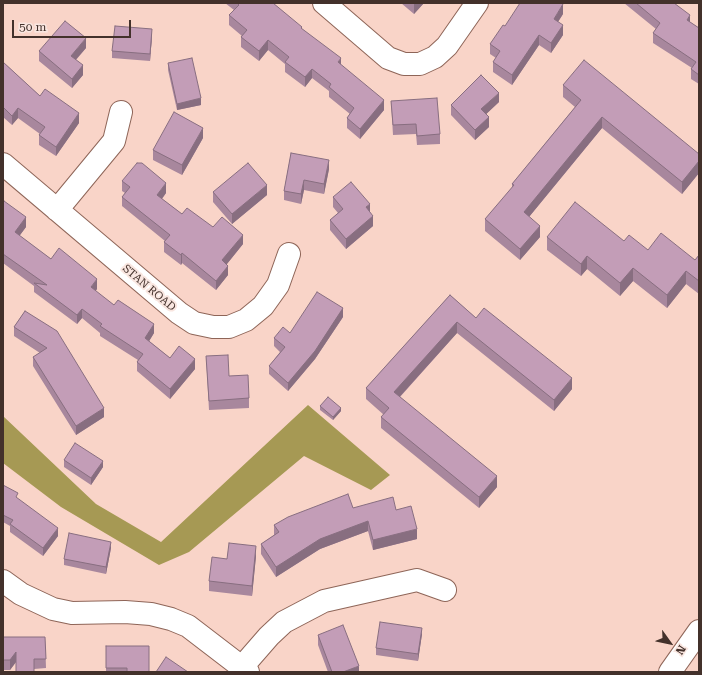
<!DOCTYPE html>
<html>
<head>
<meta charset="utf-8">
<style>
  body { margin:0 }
  #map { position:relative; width:702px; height:675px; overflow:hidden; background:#f9d4c8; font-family:"Roboto Serif",serif }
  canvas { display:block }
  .frame { position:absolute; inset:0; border:4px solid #43312b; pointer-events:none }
  .north { position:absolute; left:650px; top:623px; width:40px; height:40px; -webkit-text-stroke:3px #f9e6e0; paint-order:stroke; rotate:123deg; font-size:11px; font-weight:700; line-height:16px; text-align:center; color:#43312b }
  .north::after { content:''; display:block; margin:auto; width:14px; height:18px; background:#43312b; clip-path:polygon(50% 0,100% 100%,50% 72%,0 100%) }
  .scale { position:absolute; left:12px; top:20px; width:119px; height:18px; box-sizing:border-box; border:2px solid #43312b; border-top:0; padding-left:5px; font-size:12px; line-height:14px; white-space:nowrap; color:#43312b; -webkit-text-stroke:3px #f9e6e0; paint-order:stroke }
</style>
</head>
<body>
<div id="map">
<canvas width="702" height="675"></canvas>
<div class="frame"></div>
<div class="north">N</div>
<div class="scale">50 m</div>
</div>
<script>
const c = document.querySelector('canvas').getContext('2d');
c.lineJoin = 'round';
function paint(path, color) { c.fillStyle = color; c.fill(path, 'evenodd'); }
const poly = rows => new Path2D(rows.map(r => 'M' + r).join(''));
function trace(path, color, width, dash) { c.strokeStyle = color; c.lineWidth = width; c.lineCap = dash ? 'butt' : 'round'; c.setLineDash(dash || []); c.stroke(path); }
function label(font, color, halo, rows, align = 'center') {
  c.font = font + ' "Roboto Serif",serif'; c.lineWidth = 4; c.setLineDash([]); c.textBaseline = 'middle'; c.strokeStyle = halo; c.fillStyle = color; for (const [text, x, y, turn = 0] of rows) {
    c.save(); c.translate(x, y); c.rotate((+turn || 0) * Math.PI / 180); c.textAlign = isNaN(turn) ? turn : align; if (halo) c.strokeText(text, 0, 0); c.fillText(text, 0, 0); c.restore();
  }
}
paint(poly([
  [308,405,390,475,371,490,304,456,189,552,159,565,61,507,3,463,3,416,96,504,161,542]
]), '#a69954');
const minor = poly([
  [324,3,388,58,404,64,420,64,435,57,447,46,477,3],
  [3,164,179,313,194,323,213,327,229,327,246,320,263,306,278,285,289,254],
  [57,210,114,141,121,112],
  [3,581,21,594,53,609,72,613,125,612,151,614,171,619,188,626,248,672],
  [242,667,269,636,284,622,324,601,417,580,445,590],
  [670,672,699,631]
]);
trace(minor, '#8e6558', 24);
trace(minor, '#fff', 22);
paint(poly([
  [225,3,273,3,302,29,341,65,384,110,360,139,347,128,347,118,350,114,329,97,329,91,312,78,305,87,285,72,285,64,268,50,259,61,241,47,241,37,242,36,229,25,229,15,234,10],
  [401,3,424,3,414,14],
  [624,3,674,3,690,22,699,28,699,84,691,79,691,69,692,68,653,43,653,33,656,29],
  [563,14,558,22,563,35,551,53,539,45,512,85,493,72,493,62,496,58,490,54,490,44,505,26],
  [152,36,150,61,112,58,112,51],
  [86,48,76,60,83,75,72,88,39,61,39,51],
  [3,62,40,96,79,123,56,156,39,145,39,135,40,134,18,118,12,125,3,117],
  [168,63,201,105,177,110,168,70],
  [563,85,699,154,699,173,682,194,602,128,529,217,540,237,520,260,485,231,485,219,512,188,512,184,575,107,563,97],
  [391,101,440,134,440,144,417,145,416,134,393,135],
  [499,102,486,114,489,127,475,140,451,115,451,105],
  [203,138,182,175,153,160,153,150],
  [291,153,329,169,324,194,304,190,301,204,284,200,284,191],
  [122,181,166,193,162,199,182,214,213,227,243,244,227,264,228,275,216,290,182,263,181,265,164,252,164,242,165,241,122,206,122,197,125,193,122,191],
  [213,192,267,195,232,224,213,202],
  [333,197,370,212,373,226,346,249,330,230,330,220,338,213,333,207],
  [3,202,26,227,19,236,51,259,97,289,95,291,114,305,154,333,149,341,170,358,195,369,170,399,137,371,137,362,138,360,100,336,100,333,82,318,77,324,34,292,34,286,3,263],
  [547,237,624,241,648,250,695,260,699,255,699,294,686,284,667,308,633,281,620,296,587,269,581,276,547,250],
  [450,295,476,318,572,389,554,411,457,333,400,397,497,487,479,508,381,428,381,417,384,415,366,399,366,388],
  [25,311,104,417,76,435,33,366,33,357,40,353,14,336,14,327],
  [343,317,315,359,288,391,269,374,269,366,280,352,274,346,274,338],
  [206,356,229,376,249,398,249,408,209,410],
  [320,406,341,411,333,420,320,410],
  [64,460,103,467,91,485,64,467],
  [3,485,58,536,43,556,10,532,10,526,3,522],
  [353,508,396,510,417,539,373,550,368,531,320,549,276,577,261,554,261,544,274,535,274,525],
  [111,548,106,574,64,565,64,559],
  [256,556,252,596,209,591,209,581,227,559],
  [422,634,418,661,376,655,376,648],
  [318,635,359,672,328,672,318,645],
  [3,637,45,637,46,668,34,669,16,662,10,670,3,670],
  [106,646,149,672,106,672]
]), '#a8879d');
paint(poly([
  [416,3,424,3,414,14,414,4],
  [563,4,563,14,554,28,554,19],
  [690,15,690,25,687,20],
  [563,25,563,35,551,53,551,43],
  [152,29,152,36,150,61,150,54],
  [539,35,539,45,512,85,512,75],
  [86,38,86,48,71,65,71,56],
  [268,40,268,50,259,61,259,51],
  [341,58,341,68,338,62],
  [83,65,83,75,72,88,72,79],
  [312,69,312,78,305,87,305,77],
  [499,93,499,102,481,119,481,109],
  [201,98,201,105,177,110,177,104],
  [384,100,384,110,360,139,360,129],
  [18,108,18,118,12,125,12,116],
  [79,113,79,123,56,156,56,147],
  [489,117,489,127,475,140,475,130],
  [602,117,602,128,524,223,524,212],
  [203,128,203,138,182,175,182,165],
  [329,160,329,169,324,194,324,184],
  [699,161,699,173,682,194,682,182],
  [304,180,304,190,301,204,301,194],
  [166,183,166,193,157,205,157,195],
  [267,185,267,195,232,224,232,214],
  [370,204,370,214,366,207],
  [373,216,373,226,346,249,346,239],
  [26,217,26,227,15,242,15,232],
  [540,226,540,237,520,260,520,249],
  [243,235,243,244,222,270,222,260],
  [182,253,182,263,181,265,181,255],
  [587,256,587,269,581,276,581,264],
  [228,266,228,275,216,290,216,281],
  [633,268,633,281,620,296,620,283],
  [686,271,686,284,667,308,667,295],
  [97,279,97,289,91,297,91,287],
  [343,308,343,317,315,359,288,391,288,383],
  [82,309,82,318,77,324,77,315],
  [457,322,457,333,394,403,394,392],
  [154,324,154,333,145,348,145,338],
  [195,359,195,369,170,399,170,389],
  [572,378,572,389,554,411,554,400],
  [104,408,104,417,76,435,76,426],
  [341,408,341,411,333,420,333,417],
  [103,461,103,467,91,485,91,478],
  [497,476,497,487,479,508,479,497],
  [368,521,368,531,320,549,276,577,276,567,320,539],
  [58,528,58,536,43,556,43,548],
  [417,529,417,539,373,550,373,540],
  [111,542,111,548,106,574,106,567],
  [256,546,256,556,252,596,252,586],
  [422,628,422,634,418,661,418,654],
  [16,652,16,662,10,670,10,660],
  [359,666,359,672,343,672]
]), '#886e80');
const building = poly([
  [237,3,273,3,302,27,301,28,341,58,338,62,384,100,360,129,347,118,354,108,329,87,331,84,312,69,305,77,285,62,289,57,268,40,259,51,241,37,247,30,229,15,239,5,237,3],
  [520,3,562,3,563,4,554,19,563,25,551,43,539,35,512,75,493,62,500,51,490,44,503,25,505,26,520,3],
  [636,3,674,3,690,15,687,20,699,28,699,75,691,69,696,62,653,33,660,23,636,3],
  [65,21,86,38,71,56,83,65,72,79,39,51,65,21],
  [115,26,152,29,150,54,112,51,115,26],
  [192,58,201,98,177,104,168,63,192,58],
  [584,60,699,154,699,161,682,182,602,117,524,212,540,226,520,249,485,219,514,185,512,184,581,100,563,85,584,60],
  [3,62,40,96,45,89,79,113,56,147,39,135,45,127,18,108,12,116,3,107,3,62],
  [481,75,499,93,481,109,489,117,475,130,451,105,481,75],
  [437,98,440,134,417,136,416,124,393,125,391,101,437,98],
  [174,112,203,128,182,165,153,150,174,112],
  [291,153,329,160,324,184,304,180,301,194,284,191,291,153],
  [137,163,142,163,166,183,157,195,182,214,187,208,213,227,222,217,243,235,222,260,228,266,216,281,182,253,181,255,164,242,170,235,122,197,130,187,122,181,137,163],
  [248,163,267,185,232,214,213,192,248,163],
  [351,182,370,204,366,207,373,216,346,239,330,220,343,209,333,197,351,182],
  [4,201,26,217,15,232,51,259,59,248,97,279,91,287,114,305,118,300,154,324,145,338,170,358,179,346,195,359,170,389,137,362,143,354,100,326,102,324,82,309,77,315,34,283,47,285,3,254,3,202,4,201],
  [575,202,624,241,629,235,648,250,661,233,695,260,699,255,699,281,686,271,667,295,633,268,620,283,587,256,581,264,547,237,575,202],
  [317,292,343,308,315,351,288,383,269,366,285,347,274,338,283,327,290,333,317,292],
  [450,295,476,318,484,308,572,378,554,400,457,322,394,392,497,476,479,497,381,417,389,408,366,388,450,295],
  [25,311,57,331,104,408,76,426,33,357,47,348,14,327,25,311],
  [228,355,229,376,248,375,249,398,209,401,206,356,228,355],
  [328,397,341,408,333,417,320,406,328,397],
  [75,443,103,461,91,478,64,460,75,443],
  [3,485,18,493,16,497,58,528,43,548,10,524,13,520,3,515,3,485],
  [348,494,353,508,393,497,396,510,411,506,417,529,373,540,368,521,320,539,276,567,261,544,279,532,274,525,288,517,348,494],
  [69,533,111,542,106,567,64,559,69,533],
  [229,543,256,546,252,586,209,581,212,557,227,559,229,543],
  [380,622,422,628,418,654,376,648,380,622],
  [343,625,359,666,343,672,332,672,318,635,343,625],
  [3,637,45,637,46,659,34,659,34,672,16,672,16,652,10,660,3,660,3,637],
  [106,646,149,646,149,672,127,672,127,668,106,668,106,646],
  [166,657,188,672,156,672,166,657]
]);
paint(building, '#c39db7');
trace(building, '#886e80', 1);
label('11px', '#43312b', '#f9e6e0', [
  ["STAN ROAD",149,288,40]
]);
</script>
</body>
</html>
